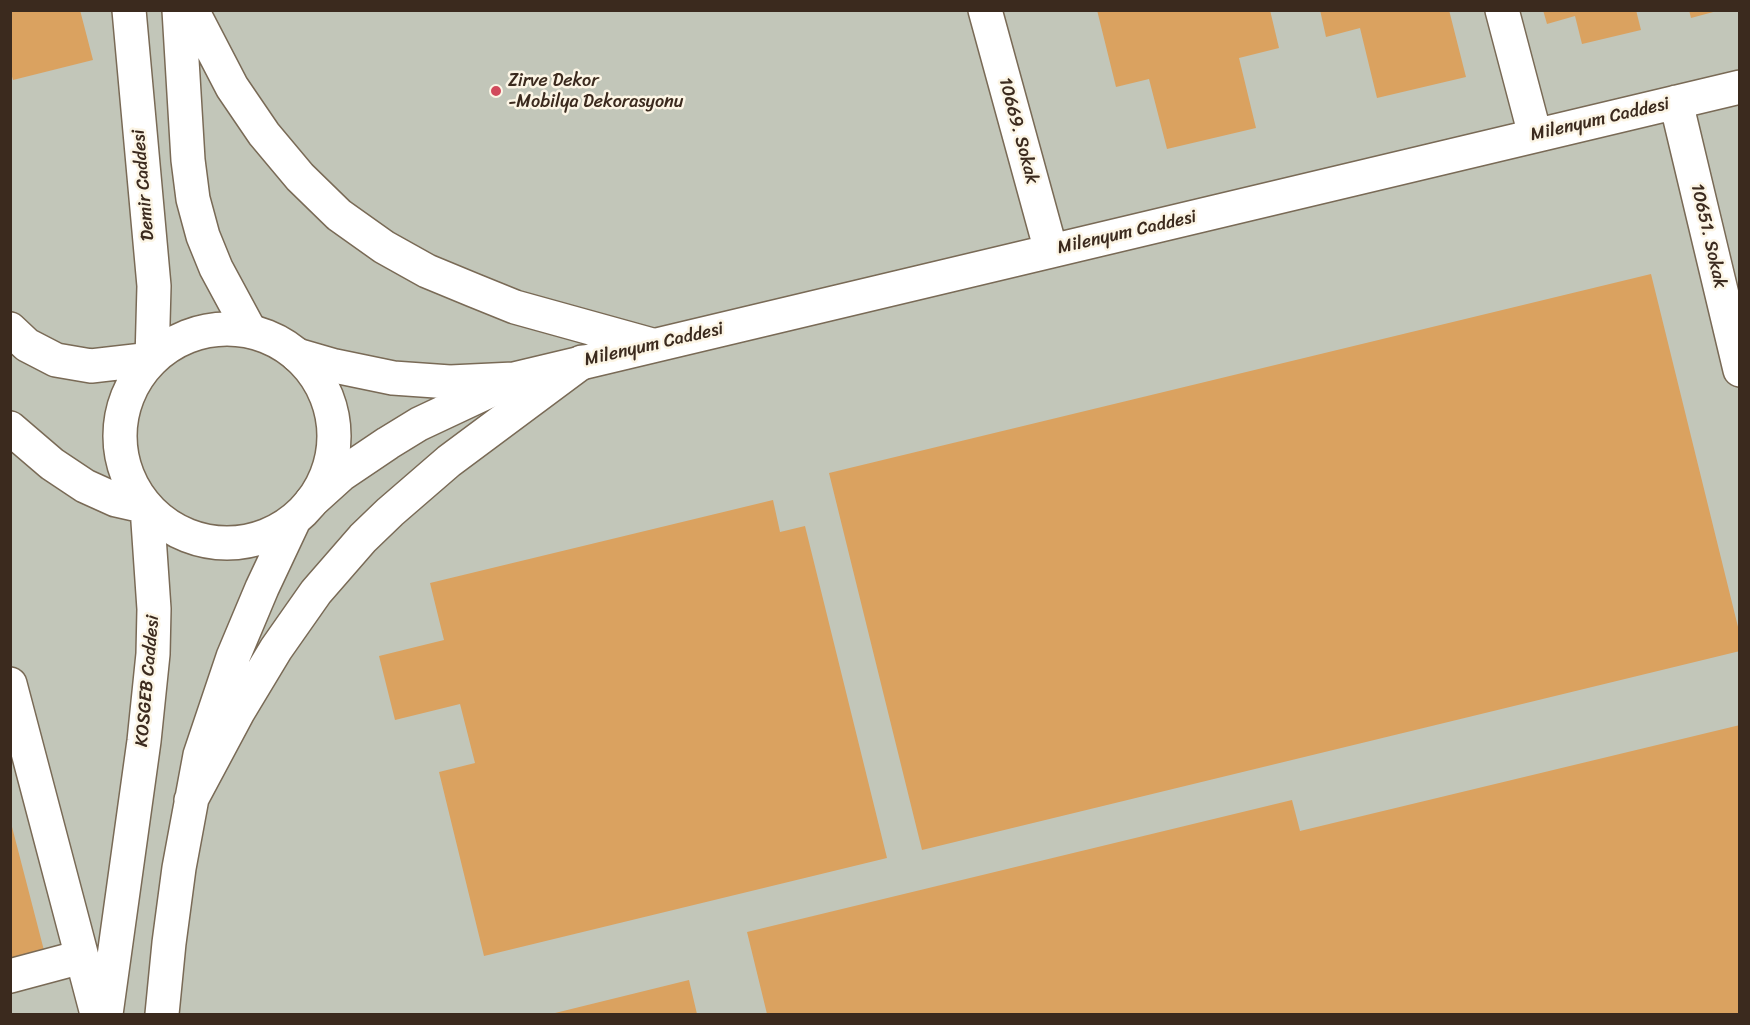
<!DOCTYPE html>
<html>
<head>
<meta charset="utf-8">
<style>
  body { margin:0 }
  #map { position:relative; width:1750px; height:1025px; overflow:hidden; background:#ece1bf; font-family:Sriracha,sans-serif }
  canvas { display:block }
  .frame { position:absolute; inset:0; border:12px solid #3b2a1e; pointer-events:none }
</style>
</head>
<body>
<div id="map">
<canvas width="1750" height="1025"></canvas>
<div class="frame"></div>
</div>
<script>
const c = document.querySelector('canvas').getContext('2d');
c.lineJoin = 'round';
function paint(path, color) { c.fillStyle = color; c.fill(path, 'evenodd'); }
const poly = rows => new Path2D(rows.map(r => 'M' + r).join(''));
function trace(path, color, width, dash) { c.strokeStyle = color; c.lineWidth = width; c.lineCap = dash ? 'butt' : 'round'; c.setLineDash(dash || []); c.stroke(path); }
function label(font, color, halo, rows, align = 'center') {
  c.font = font + ' Sriracha,sans-serif'; c.lineWidth = 5; c.setLineDash([]); c.textBaseline = 'middle'; c.strokeStyle = halo; c.fillStyle = color; for (const [text, x, y, turn = 0] of rows) {
    c.save(); c.translate(x, y); c.rotate((+turn || 0) * Math.PI / 180); c.textAlign = isNaN(turn) ? turn : align; if (halo) c.strokeText(text, 0, 0); c.fillText(text, 0, 0); c.restore();
  }
}
paint(poly([
  [11,11,1739,11,1739,1014,11,1014]
]), '#c2c6b9');
paint(poly([
  [10,10,80,10,93,60,13,80,10,70],
  [1097,10,1270,10,1279,48,1239,58,1256,128,1167,149,1149,79,1116,87],
  [1320,10,1449,10,1466,77,1377,98,1360,28,1326,37],
  [1543,10,1636,10,1641,30,1582,44,1575,16,1547,24],
  [1689,10,1717,10,1717,11,1691,18],
  [1651,274,1740,635,1740,651,922,850,829,473],
  [773,500,780,532,805,526,887,858,484,956,439,772,475,763,460,704,395,720,379,656,444,640,430,583],
  [1740,725,1740,1014,767,1014,747,932,1292,800,1300,831],
  [11,823,47,962,10,971,10,824],
  [689,980,697,1014,551,1014]
]), '#daa260');
const minor = poly([
  [129,10,154,286,152,359],
  [179,10,188,160,193,199,203,236,216,268,250,331],
  [192,10,232,87,264,134,300,177,339,215,384,247,427,271,473,290,515,307,652,345],
  [985,10,1051,251],
  [1502,10,1535,135],
  [1676,102,1740,370],
  [297,355,335,366,393,378,450,382,514,379,1740,87],
  [311,502,342,474,388,443,419,424,502,385],
  [10,976,81,957]
]);
const major = poly([
  [10,329,27,345,56,360,91,366,152,359],
  '120 436a107 107 0 1 1 214 0a107 107 0 1 1-214 0Z',
  [10,428,52,464,85,486,116,500,147,507,154,609,153,654,144,741,106,1014],
  [10,684,97,1014],
  [191,800,238,712,276,649,316,592,363,538,390,512,449,461,582,362],
  [162,1014,169,943,179,868,200,755,233,657,262,588,294,520]
]);
trace(minor, '#796a56', 36);
trace(major, '#796a56', 36);
trace(minor, '#fff', 33);
trace(major, '#fff', 33);
for (const [x, y, r, color] of [
  [496,91,6,"#d1495b"]
]) { const dot = new Path2D(); dot.arc(x, y, r, 0, 2 * Math.PI); c.fillStyle = color; c.fill(dot); trace(dot, '#fcf5e5', 2); }
label('18px', '#3b2a1e', '#fcf5e5', [
  ["Zirve Dekor",508,81],
  ["-Mobilya Dekorasyonu",508,102]
], 'left');
label('18px', '#3b2a1e', '#fcf5e5', [
  ["Milenyum Caddesi",1600,120,-13],
  ["10669. Sokak",1018,131,75],
  ["Demir Caddesi",144,185,-95],
  ["Milenyum Caddesi",1127,233,-13],
  ["10651. Sokak",1708,236,77],
  ["Milenyum Caddesi",654,345,-13],
  ["KOSGEB Caddesi",148,681,-85]
]);
</script>
</body>
</html>
